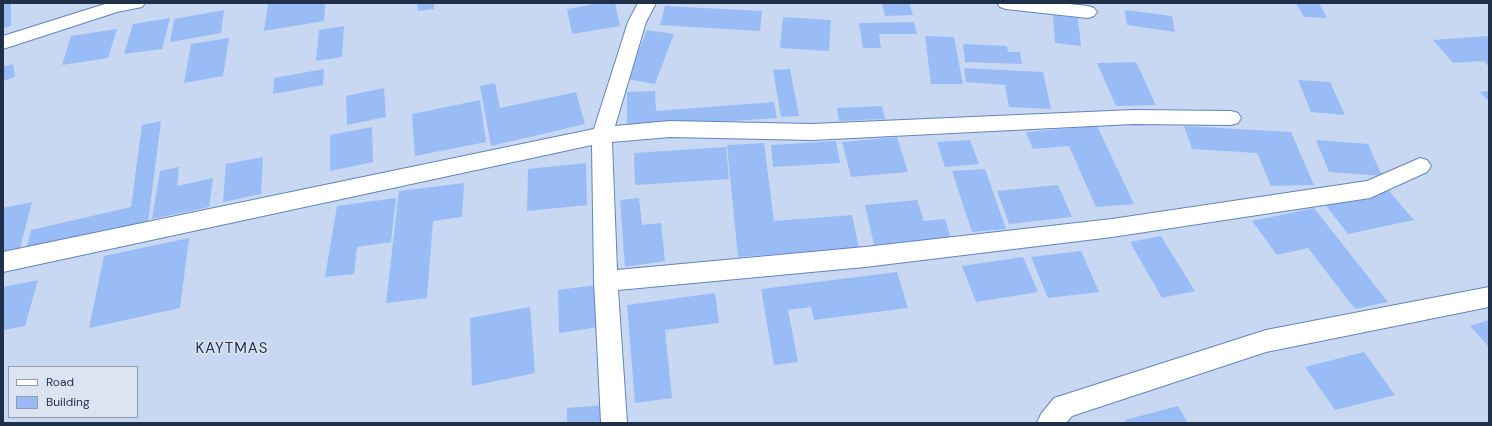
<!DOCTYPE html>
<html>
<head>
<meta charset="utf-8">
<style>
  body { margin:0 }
  #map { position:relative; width:1492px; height:426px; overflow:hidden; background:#c8d8f2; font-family:"DM Sans",sans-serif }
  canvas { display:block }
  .frame { position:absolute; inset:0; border:4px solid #213049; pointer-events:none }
  .legend { position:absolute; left:8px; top:366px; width:130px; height:52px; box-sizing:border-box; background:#dce4f2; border:1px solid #919cae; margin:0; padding:5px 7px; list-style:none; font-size:12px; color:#213049 }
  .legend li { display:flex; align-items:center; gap:8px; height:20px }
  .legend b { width:20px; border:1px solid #919cae }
</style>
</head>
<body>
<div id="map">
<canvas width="1492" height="426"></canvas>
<div class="frame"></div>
<ul class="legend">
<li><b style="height:5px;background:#fff"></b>Road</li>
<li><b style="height:11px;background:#99bcf6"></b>Building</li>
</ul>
</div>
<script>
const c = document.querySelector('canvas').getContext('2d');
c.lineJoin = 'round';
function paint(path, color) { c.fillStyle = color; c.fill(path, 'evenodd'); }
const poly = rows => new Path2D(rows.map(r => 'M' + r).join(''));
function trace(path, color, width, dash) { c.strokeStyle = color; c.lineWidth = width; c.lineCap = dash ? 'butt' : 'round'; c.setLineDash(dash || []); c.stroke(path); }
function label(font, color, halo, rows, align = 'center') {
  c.font = font + ' "DM Sans",sans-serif'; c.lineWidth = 3; c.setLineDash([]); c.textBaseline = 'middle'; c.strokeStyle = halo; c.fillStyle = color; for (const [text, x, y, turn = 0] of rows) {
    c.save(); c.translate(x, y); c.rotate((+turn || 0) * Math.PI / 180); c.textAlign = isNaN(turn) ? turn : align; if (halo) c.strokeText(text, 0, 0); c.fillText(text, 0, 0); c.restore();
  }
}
paint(poly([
  [3,3,11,3,11,26,3,28],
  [268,3,325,3,324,21,264,31],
  [417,3,434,3,434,9,418,11],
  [601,3,615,3,620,26,572,34,567,9],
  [882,3,909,3,913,15,885,16],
  [1296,3,1319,3,1327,18,1304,17],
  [665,6,762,11,760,31,660,25],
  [224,10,221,33,170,42,174,19],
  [1125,10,1172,16,1175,32,1127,25],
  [1053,15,1078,18,1081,46,1055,43],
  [783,17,831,20,829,51,780,48],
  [170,18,162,49,124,54,133,24],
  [914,22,917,34,879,34,881,48,863,48,859,23],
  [344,26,342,57,316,61,319,30],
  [117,29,108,58,62,65,71,36],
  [647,30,674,34,655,84,627,79],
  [925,36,954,37,963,84,931,84],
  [1488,36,1489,67,1484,61,1453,63,1433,40],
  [229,38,223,76,184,83,191,44],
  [963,44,1007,46,1008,52,1020,52,1022,64,965,62],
  [1136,62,1156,105,1116,106,1097,63],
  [13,64,15,77,3,81,3,67],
  [964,68,1043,72,1051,109,1009,107,1005,85,966,82],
  [324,69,323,85,273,94,274,78],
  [790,69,799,116,781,117,773,70],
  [1298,80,1330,82,1345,115,1311,112],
  [495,83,500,108,576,92,585,124,491,146,480,86],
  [384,88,386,117,347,125,346,96],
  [655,91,656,111,774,102,777,118,627,128,627,92],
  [1489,91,1489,102,1480,92],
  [480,100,486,142,415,156,412,114],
  [882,106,885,119,839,121,837,108],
  [161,121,148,223,26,251,31,230,131,207,142,125],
  [1097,126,1134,204,1096,207,1069,146,1033,149,1026,132],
  [1184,126,1291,132,1314,185,1271,186,1257,153,1192,149],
  [372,127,373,162,330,171,330,135],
  [897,137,908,172,851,177,842,142],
  [970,140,979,164,945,167,937,142],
  [1316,140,1368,144,1382,176,1329,172],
  [836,141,840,163,773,167,771,145],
  [764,143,774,221,852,215,859,248,738,257,727,145],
  [726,147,729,179,635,185,634,153],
  [263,157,261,194,223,202,226,164],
  [586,163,587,205,527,211,528,169],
  [179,167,177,186,213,178,209,207,152,219,160,171],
  [985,169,1006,229,972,232,952,171],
  [464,183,462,217,433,221,427,298,386,303,399,191],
  [1058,185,1072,217,1009,224,997,191],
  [1389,191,1414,220,1348,234,1324,203],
  [396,198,391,242,357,247,354,274,325,277,337,206],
  [639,198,642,225,661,223,665,261,625,267,620,200],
  [917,200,924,221,945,219,951,239,874,245,865,205],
  [32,202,20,248,3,252,3,208],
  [1314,208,1388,302,1355,309,1308,248,1277,255,1252,221],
  [1161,236,1195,291,1162,298,1130,242],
  [189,238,180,308,89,328,104,256],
  [1081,251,1099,292,1048,298,1031,257],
  [1023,257,1038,292,976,302,962,266],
  [897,272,908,308,814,320,811,307,788,310,798,362,774,365,761,289],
  [38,280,25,326,3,330,3,287],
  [596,285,599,327,559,333,558,290],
  [715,293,719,323,665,330,672,398,635,403,627,305],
  [530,307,535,373,472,386,470,318],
  [1489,320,1489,347,1470,326],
  [1364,352,1395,395,1335,410,1305,367],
  [604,405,604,423,567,423,567,408],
  [1178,406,1188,423,1127,423,1125,420]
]), '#99bcf6');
const street = poly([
  [108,3,145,3,142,7,117,12,3,49,3,36,108,3],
  [638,3,656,3,646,22,615,126,670,121,812,124,1133,110,1231,111,1238,113,1241,118,1238,123,1231,125,1133,124,812,140,670,137,612,142,617,270,865,247,1112,219,1367,181,1420,158,1427,160,1431,166,1427,172,1370,198,1112,237,865,267,618,290,627,423,601,423,594,281,592,145,3,272,3,252,594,129,628,22,638,3],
  [997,3,1060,3,1088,6,1094,8,1097,12,1094,16,1088,18,1006,9,1000,7,997,3],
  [1489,287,1489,307,1266,352,1072,416,1066,423,1037,423,1041,414,1054,398,1266,330,1489,287]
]);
trace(street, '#6184c0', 2);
paint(street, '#fff');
c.letterSpacing = '1px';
label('15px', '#213049', '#dce4f2', [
  ["KAYTMAS",232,349]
]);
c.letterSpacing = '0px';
</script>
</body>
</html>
